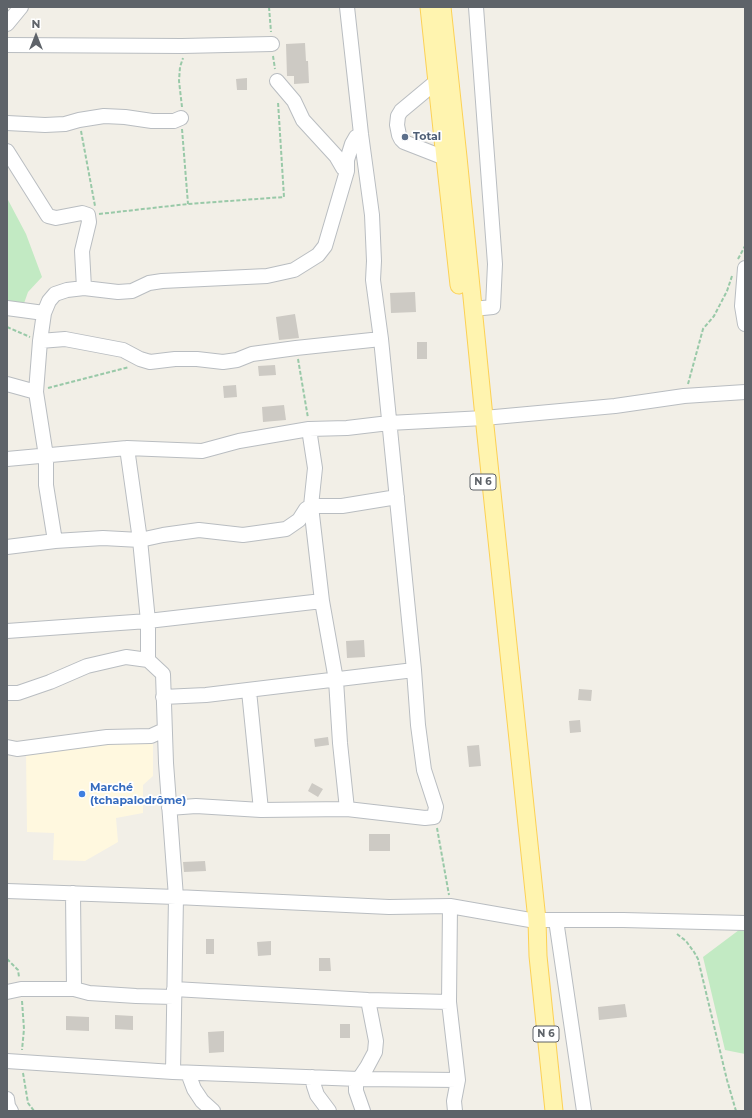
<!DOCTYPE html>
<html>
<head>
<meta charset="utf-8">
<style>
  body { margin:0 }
  #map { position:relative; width:752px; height:1118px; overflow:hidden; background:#f2efe7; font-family:Montserrat,sans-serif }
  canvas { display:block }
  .frame { position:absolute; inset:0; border:8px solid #5e6369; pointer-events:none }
  .north { position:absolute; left:16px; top:16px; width:40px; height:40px; -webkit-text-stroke:3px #fff; paint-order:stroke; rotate:0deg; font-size:11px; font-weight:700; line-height:16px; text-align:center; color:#5e6369 }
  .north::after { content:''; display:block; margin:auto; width:14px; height:18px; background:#5e6369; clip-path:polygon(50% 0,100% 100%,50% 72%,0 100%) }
</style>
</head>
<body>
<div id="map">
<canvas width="752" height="1118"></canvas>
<div class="frame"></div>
<div class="north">N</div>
</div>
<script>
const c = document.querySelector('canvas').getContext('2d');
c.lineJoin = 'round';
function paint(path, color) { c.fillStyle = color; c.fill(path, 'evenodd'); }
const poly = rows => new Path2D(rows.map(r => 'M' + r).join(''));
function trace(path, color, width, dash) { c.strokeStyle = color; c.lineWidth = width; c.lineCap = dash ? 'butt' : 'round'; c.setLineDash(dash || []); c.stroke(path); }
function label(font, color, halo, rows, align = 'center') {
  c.font = font + ' Montserrat,sans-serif'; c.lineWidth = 3.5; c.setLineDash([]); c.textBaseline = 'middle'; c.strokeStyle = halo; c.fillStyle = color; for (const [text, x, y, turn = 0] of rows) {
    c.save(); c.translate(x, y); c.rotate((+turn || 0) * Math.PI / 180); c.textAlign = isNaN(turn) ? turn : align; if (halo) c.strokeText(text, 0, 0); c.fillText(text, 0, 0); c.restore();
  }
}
paint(poly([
  [153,741,153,776,143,785,143,813,116,818,118,842,85,861,53,860,54,833,27,832,26,751]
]), '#fff8df');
paint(poly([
  [7,198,26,234,42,277,28,292,22,309,7,306],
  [743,927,745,927,745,1054,725,1050,703,957]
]), '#c2eac3');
paint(poly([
  [305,43,306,61,308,61,309,83,294,84,294,76,287,76,286,44],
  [247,78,247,90,237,90,236,79],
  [415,292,416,312,391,313,390,293],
  [295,314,299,338,279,340,276,317],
  [417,342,427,342,427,359,417,359],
  [275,365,276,375,259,376,258,366],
  [236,385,237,397,224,398,223,386],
  [284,405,286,420,263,422,262,407],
  [364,640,365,657,347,658,346,641],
  [579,689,592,690,591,701,578,700],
  [580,720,581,732,570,733,569,721],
  [328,737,329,745,315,747,314,739],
  [479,745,481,766,469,767,467,746],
  [312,783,323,789,318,797,308,791],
  [369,834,390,834,390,851,369,851],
  [205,861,206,871,184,872,183,862],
  [206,939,214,939,214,954,206,954],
  [271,941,271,955,258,956,257,942],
  [319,958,330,958,331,971,319,971],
  [625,1004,627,1017,599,1020,598,1007],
  [115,1015,133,1016,133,1030,115,1029],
  [66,1016,89,1017,89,1031,66,1030],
  [340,1024,350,1024,350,1038,340,1038],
  [224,1031,224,1052,209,1053,208,1032]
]), '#cdcac4');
const minor = poly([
  [7,24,21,7],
  [7,45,182,46,272,44],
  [277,81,294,101,303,120,336,156,343,168,347,171],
  [437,81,401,111,398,116,397,125,399,135,401,139,404,142,445,158],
  [7,123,45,125,65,124,79,120,104,116,125,117,152,121,174,121,181,118],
  [7,151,48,216,56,218,82,213,88,215,89,222,82,251,84,288,67,290,55,294,49,301,44,313,40,341,36,392,46,456,46,485,55,541],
  [745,268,742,306,745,324],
  [84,288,118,292,132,291,149,283,162,281,267,276,294,270,318,255,325,246,347,171,347,160,352,144,356,137,361,134],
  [7,308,44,313],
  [473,309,493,307,495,264,476,7],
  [40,341,65,339,123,350,140,359,150,362,175,359,197,359,223,362,237,360,252,354,296,348,381,339],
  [7,384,36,392],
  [309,429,315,468,311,506,322,601,336,680,340,743,347,809],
  [127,448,140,540,148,621,148,660,163,674,166,763,176,897,173,1072],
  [7,459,127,448,202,451,239,441,309,429,347,428,389,423,484,418,615,406,684,396,745,392],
  [7,547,55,541,103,538,140,540,163,535,199,530,243,535,286,529,299,520,306,509,311,506,342,506,397,497],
  [7,631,148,621,322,601],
  [249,691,261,810],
  [7,693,18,693,50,682,87,666,126,657,148,660],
  [163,697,206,695,414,670],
  [7,747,17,749,107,737,151,736,164,730],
  [169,808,196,806,261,810,347,809,425,818,434,817,436,807,424,770,418,725,414,670,381,339,373,280,374,261,372,215,361,134,347,7],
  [7,891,176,897,389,907,450,906,530,920,623,920,745,923],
  [73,893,74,989],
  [450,906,449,1002,458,1080,454,1101,455,1111],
  [556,920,584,1111],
  [174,989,368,1000,449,1002],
  [7,992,21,989,74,989,89,993,136,996,174,997],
  [7,1061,173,1072,359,1079,458,1080],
  [188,1073,194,1089,202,1101,213,1111],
  [312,1077,314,1086,317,1095,329,1111],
  [7,1099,8,1106,11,1111],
  [363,1111,356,1091,356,1084,359,1079,367,1067,375,1052,376,1041,368,1000]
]);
const major = poly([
  [429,7,445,158,459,285],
  [442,7,458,157,483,407,537,920,538,956,554,1111]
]);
trace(minor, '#b9bdc1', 16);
trace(major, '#fcd155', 19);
trace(poly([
  [269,7,271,32],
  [273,56,275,69],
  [182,107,179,81,180,67,183,58],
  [182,129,188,204],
  [81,131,95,206],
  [99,214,188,204,284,197,278,102],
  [738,259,745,246],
  [7,327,30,337],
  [298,359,308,418],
  [688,384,703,329,714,316,727,291,732,276],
  [48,388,129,367],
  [437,828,449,895],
  [677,934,686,941,694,952,698,959,727,1080,736,1111],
  [7,959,18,970,19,977],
  [22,1001,24,1029,22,1050],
  [23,1073,28,1103,34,1111]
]), '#99c9a8', 2, [4, 2]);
trace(minor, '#fff', 14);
trace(major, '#fff4af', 17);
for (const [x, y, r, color] of [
  [405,137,4,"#5c6f8a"],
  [82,794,4,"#3f7fe0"]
]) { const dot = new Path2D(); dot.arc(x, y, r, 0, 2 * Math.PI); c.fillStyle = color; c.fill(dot); trace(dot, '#fff', 1.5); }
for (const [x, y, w] of [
  [483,482,26],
  [546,1034,26]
]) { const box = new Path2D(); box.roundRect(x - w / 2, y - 8, w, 16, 3); c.fillStyle = '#fff'; c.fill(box); trace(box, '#5e6369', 1); }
label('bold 10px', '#5e6369', null, [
  ["N 6",483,482],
  ["N 6",546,1034]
]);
label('bold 11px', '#4e5e75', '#fff', [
  ["Total",413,137]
], 'left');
label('bold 11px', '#366cbe', '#fff', [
  ["Marché",90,788],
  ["(tchapalodrôme)",90,801]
], 'left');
</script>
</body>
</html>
